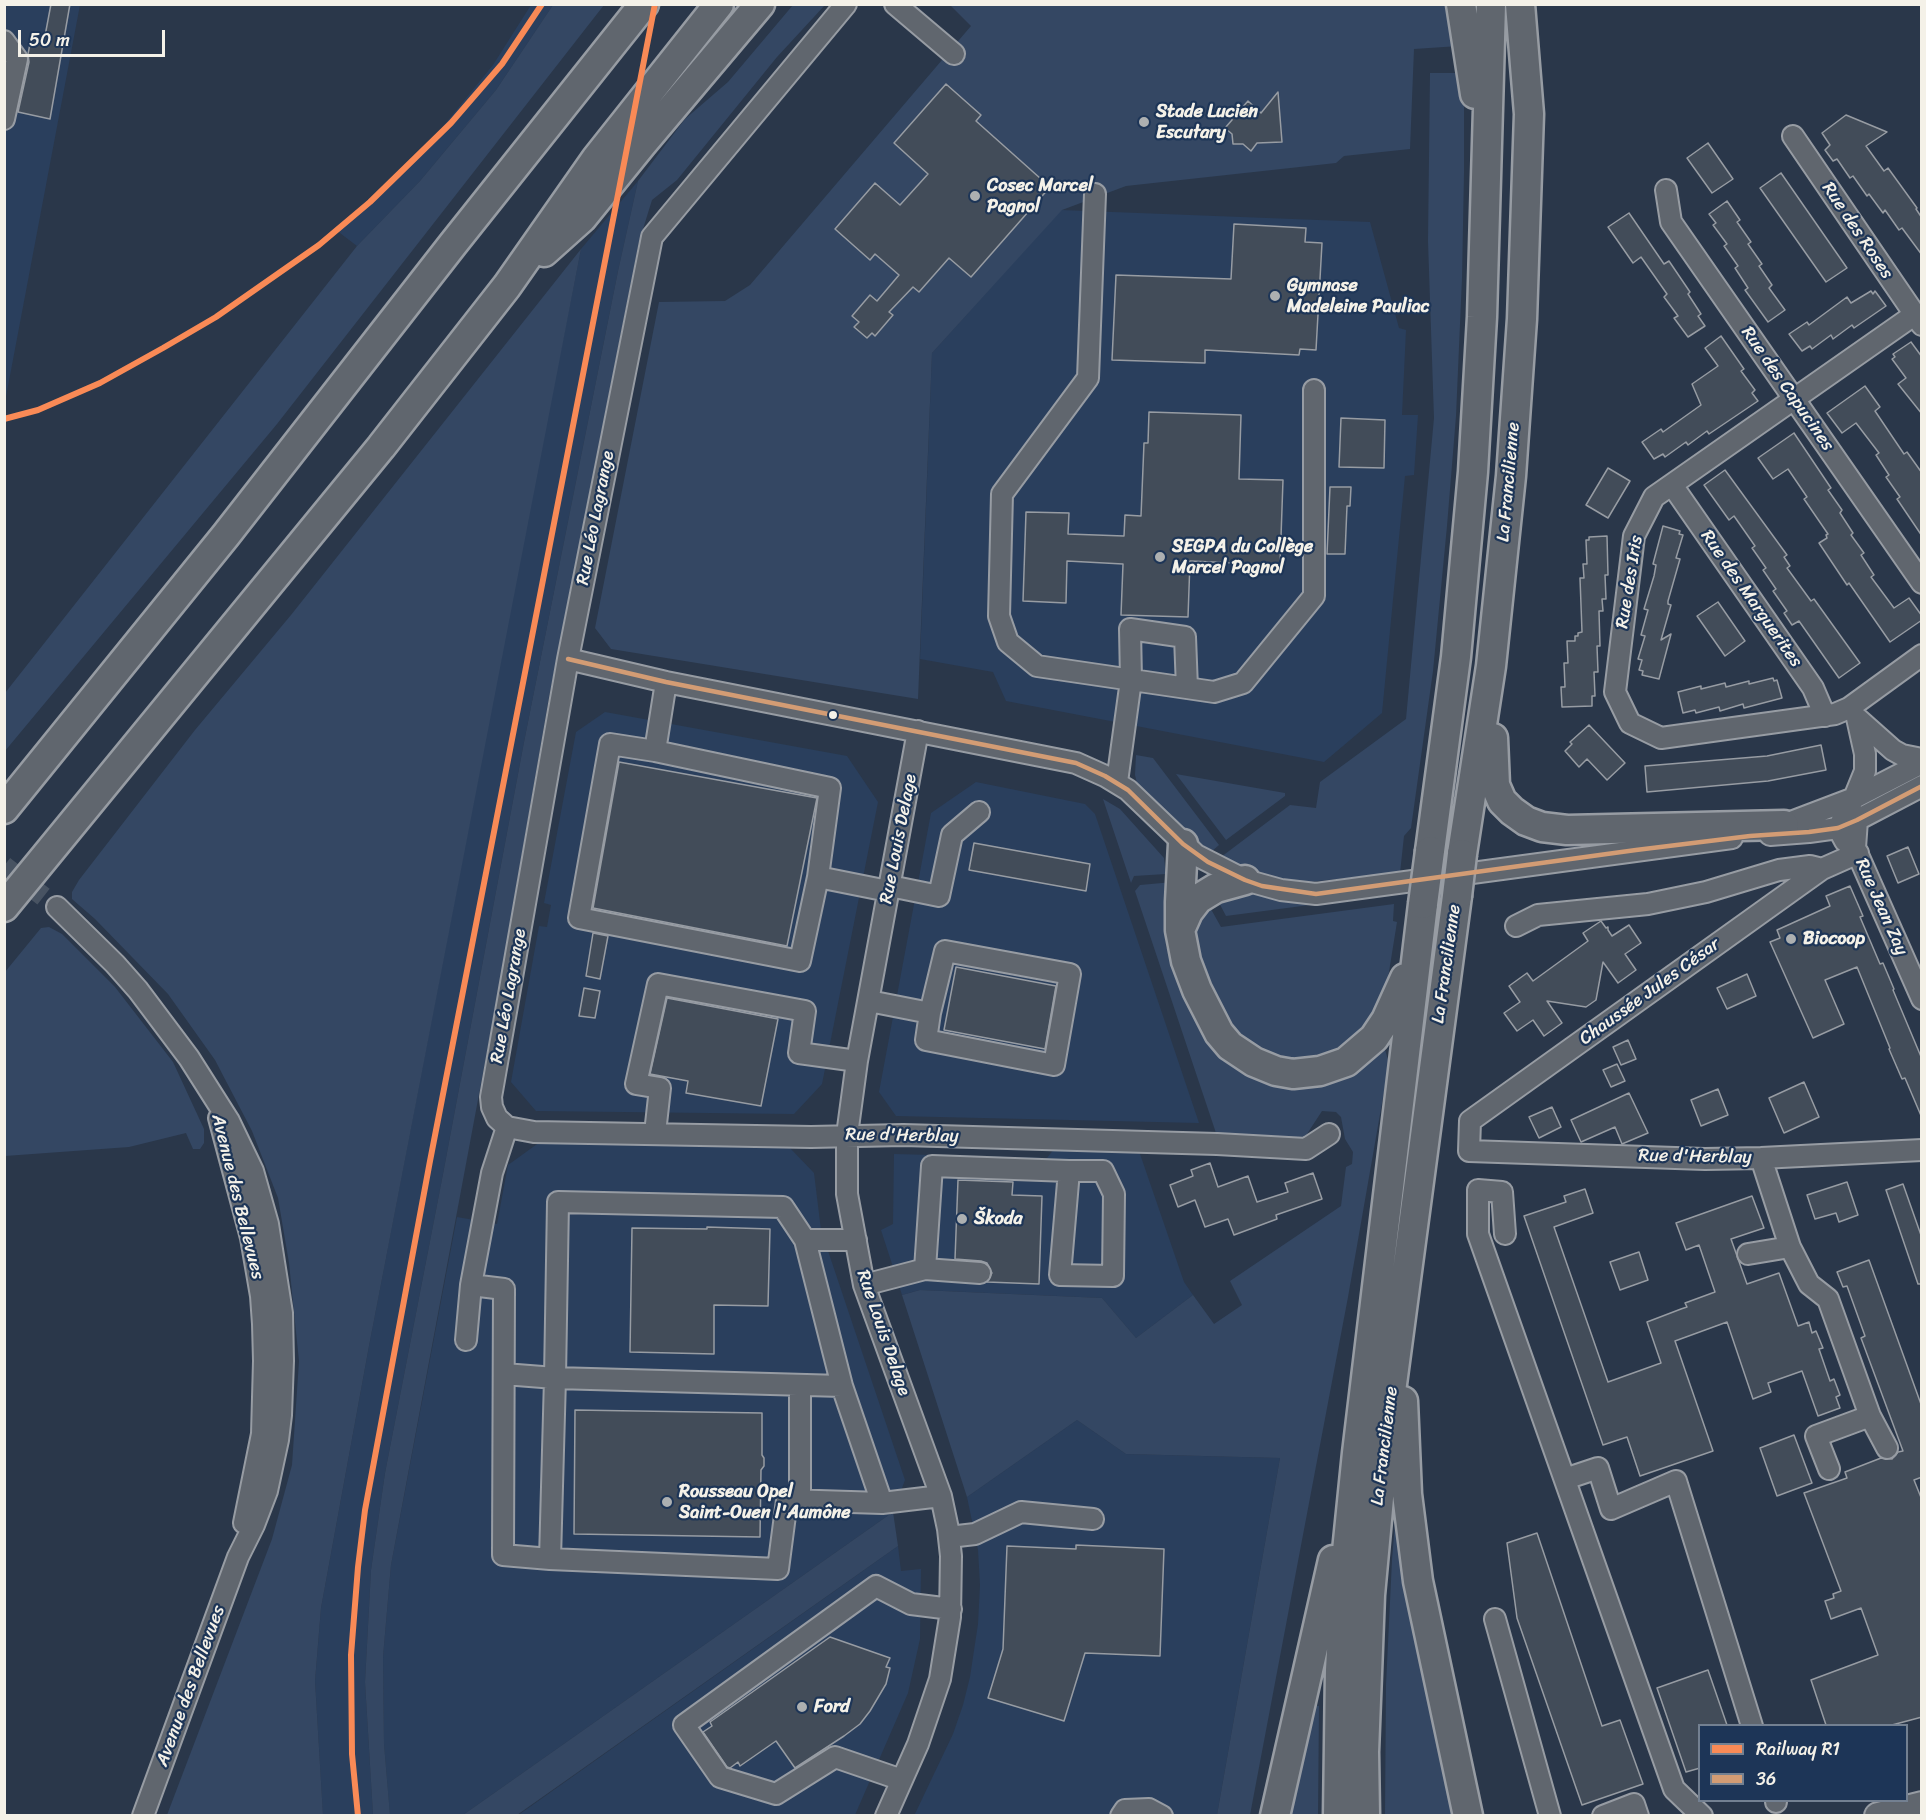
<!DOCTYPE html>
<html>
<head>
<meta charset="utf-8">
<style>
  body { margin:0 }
  #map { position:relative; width:1926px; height:1820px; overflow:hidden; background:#2a374a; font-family:Sriracha,sans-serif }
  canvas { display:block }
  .frame { position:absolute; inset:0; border:6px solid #f4f1e8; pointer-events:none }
  .legend { position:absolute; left:1698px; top:1724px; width:210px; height:78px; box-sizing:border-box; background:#1d3557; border:2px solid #738091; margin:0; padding:8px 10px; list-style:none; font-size:18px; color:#f4f1e8 }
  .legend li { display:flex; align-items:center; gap:12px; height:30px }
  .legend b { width:30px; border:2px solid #738091 }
  .scale { position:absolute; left:18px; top:30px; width:147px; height:27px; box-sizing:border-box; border:3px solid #f4f1e8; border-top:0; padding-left:8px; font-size:18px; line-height:21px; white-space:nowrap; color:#f4f1e8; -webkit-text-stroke:4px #1d3557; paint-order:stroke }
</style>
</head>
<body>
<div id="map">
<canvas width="1926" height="1820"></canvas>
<div class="frame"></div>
<ul class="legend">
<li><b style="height:8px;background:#f98a56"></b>Railway R1</li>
<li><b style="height:8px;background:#d39c74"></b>36</li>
</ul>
<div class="scale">50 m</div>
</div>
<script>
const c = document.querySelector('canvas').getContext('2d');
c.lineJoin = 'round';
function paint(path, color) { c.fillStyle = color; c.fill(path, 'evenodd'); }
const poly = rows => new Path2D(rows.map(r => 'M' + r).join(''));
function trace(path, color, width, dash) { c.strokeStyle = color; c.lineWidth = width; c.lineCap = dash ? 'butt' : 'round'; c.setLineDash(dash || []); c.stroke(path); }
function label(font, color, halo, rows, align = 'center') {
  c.font = font + ' Sriracha,sans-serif'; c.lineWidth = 4.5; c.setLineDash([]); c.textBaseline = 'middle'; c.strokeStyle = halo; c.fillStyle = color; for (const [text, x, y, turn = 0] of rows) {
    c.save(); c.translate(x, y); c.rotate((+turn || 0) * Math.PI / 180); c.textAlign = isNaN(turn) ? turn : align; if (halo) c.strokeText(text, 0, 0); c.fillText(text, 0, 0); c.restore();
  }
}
paint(poly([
  [5,5,80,5,5,402],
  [531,5,553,5,496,90,420,181,357,246,336,230,432,140,493,65],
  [638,181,618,271,524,742,443,1174,385,1473,371,1570,365,1682,373,1815,323,1816,315,1681,321,1608,369,1346,543,439,581,249],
  [1061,210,1370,222,1399,328,1406,330,1402,415,1418,415,1414,475,1405,476,1382,713,1324,762,1006,701,993,672,920,659,932,353],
  [605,712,847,756,878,802,822,1084,794,1114,536,1111,511,1082,539,926,547,927,551,905,544,903,576,732],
  [976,782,1085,804,1095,814,1199,1123,896,1116,879,1092,931,813],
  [540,1142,789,1147,814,1173,821,1230,905,1480,893,1512,463,1815,390,1816,384,1744,383,1657,391,1565,457,1217,497,1224,508,1165],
  [1054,1149,1139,1151,1184,1282,1193,1295,1136,1338,1102,1298,920,1290,902,1295,881,1230,893,1224,894,1154,1047,1158],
  [1077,1420,1126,1454,1280,1458,1217,1815,914,1816,953,1734,963,1705,970,1677,978,1624,980,1585,978,1550,967,1497],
  [898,1546,901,1571,921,1569,920,1639,908,1693,855,1815,517,1816]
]), '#2a3f5d');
paint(poly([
  [553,5,604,5,277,424,5,751,5,693,357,246,420,181,496,90],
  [793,5,825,5,777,57,677,180,652,200,639,242,549,697,500,982,391,1565,383,1657,384,1744,390,1815,373,1815,365,1682,371,1570,385,1473,443,1174,524,742,618,271,638,181,685,119,728,82],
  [950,5,1448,5,1459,46,1414,49,1410,149,1344,156,1336,163,1126,186,1062,210,932,353,918,699,611,649,595,628,659,302,725,301,750,285,971,26],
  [1430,73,1464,73,1464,173,1462,278,1456,416,1447,526,1433,671,1411,828,1404,836,1400,873,1307,882,1286,879,1270,876,1221,857,1290,805,1316,808,1320,782,1406,719,1434,418,1428,241],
  [581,249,369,1346,321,1608,315,1681,323,1815,167,1815,272,1539,292,1465,299,1361,289,1263,278,1198,252,1131,215,1060,168,994,95,919,72,899,72,892,79,880,195,730,291,615],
  [1136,755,1153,758,1219,845,1211,852,1196,842,1170,819,1137,783,1135,775],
  [1176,774,1285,793,1285,796,1226,840],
  [1103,799,1120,809,1164,858,1166,874,1134,876,1131,883],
  [1173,882,1168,927,1165,931,1166,947,1256,1078,1383,1043,1389,1063,1348,1297,1250,1815,1217,1815,1280,1458,1126,1454,1077,1420,967,1497,902,1295,920,1290,1102,1298,1136,1338,1193,1295,1214,1324,1242,1305,1230,1281,1341,1206,1346,1167,1352,1164,1353,1152,1345,1139,1341,1117,1336,1112,1322,1111,1305,1137,1298,1140,1217,1136,1135,891,1140,885],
  [1242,891,1295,903,1325,903,1226,916,1216,897],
  [1207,902,1221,927,1394,904,1393,921,1397,922,1388,978,1379,1006,1369,1023,1338,1052,1323,1057,1288,1061,1262,1052,1238,1034,1228,1022,1212,990,1194,939,1193,930],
  [49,927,62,934,115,987,173,1062,204,1129,204,1143,200,1149,193,1149,186,1133,129,1147,5,1156,5,972,41,928],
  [893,1512,898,1546,517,1815,463,1815],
  [1399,1522,1455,1815,1385,1816,1386,1685,1392,1560,1395,1523],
  [1313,1705,1319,1706,1318,1815,1288,1816]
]), '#344763');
const building = poly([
  [51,4,70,4,50,119,18,112,29,62,28,54,32,34,45,36,51,4],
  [946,84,981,115,976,121,1050,187,971,277,949,258,919,292,913,287,889,312,893,315,875,336,872,333,867,338,854,327,859,322,852,316,870,295,877,301,899,275,875,254,870,260,835,229,875,183,900,205,928,174,894,143,946,84],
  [1278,92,1282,142,1257,143,1251,151,1243,144,1233,144,1232,134,1225,128,1232,120,1231,110,1241,109,1248,101,1261,113,1278,92],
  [1846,115,1887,132,1866,146,1884,171,1888,168,1917,208,1916,209,1922,218,1922,255,1902,228,1899,230,1885,210,1883,213,1869,194,1867,196,1853,176,1850,178,1837,159,1833,161,1825,150,1830,145,1822,133,1846,115],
  [1708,143,1733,179,1712,193,1687,158,1708,143],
  [1781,173,1847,268,1826,282,1760,188,1781,173],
  [1727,201,1740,220,1737,222,1751,242,1748,244,1762,264,1759,266,1772,285,1769,288,1785,310,1768,322,1745,290,1748,288,1735,268,1738,266,1724,246,1727,244,1713,225,1716,223,1709,214,1727,201],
  [1629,213,1664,264,1669,261,1690,292,1688,294,1701,314,1698,316,1705,326,1688,337,1674,318,1678,316,1664,297,1667,294,1641,257,1633,263,1608,227,1629,213],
  [1234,224,1306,228,1305,242,1322,243,1316,350,1300,349,1299,355,1205,350,1205,363,1112,360,1116,275,1231,279,1234,224],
  [1871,291,1873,294,1875,291,1886,306,1854,328,1852,325,1833,339,1831,335,1812,349,1810,346,1802,351,1789,334,1807,322,1809,325,1847,297,1851,303,1871,291],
  [1721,336,1744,369,1741,371,1755,390,1752,393,1758,401,1709,434,1707,431,1688,445,1686,442,1665,457,1663,454,1654,459,1642,442,1661,429,1663,432,1701,405,1692,384,1718,366,1705,348,1721,336],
  [1911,342,1922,357,1922,414,1898,384,1906,378,1892,359,1895,357,1893,354,1911,342],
  [1865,386,1880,407,1875,411,1904,454,1907,452,1922,473,1922,536,1897,499,1900,497,1886,477,1889,475,1876,455,1879,453,1856,423,1842,433,1827,413,1865,386],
  [1149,412,1241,415,1239,479,1283,480,1280,565,1190,561,1188,617,1121,615,1123,564,1067,561,1066,603,1023,601,1026,512,1069,513,1068,534,1124,536,1125,515,1141,516,1144,443,1148,443,1149,412],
  [1341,418,1385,420,1384,468,1339,467,1341,418],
  [1794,433,1831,488,1828,490,1842,510,1840,513,1853,533,1851,535,1864,553,1861,555,1874,575,1871,577,1894,608,1909,598,1922,616,1922,620,1890,642,1849,583,1847,585,1819,543,1827,538,1826,535,1828,534,1804,499,1807,497,1788,469,1773,479,1758,458,1794,433],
  [1608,468,1630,481,1608,518,1586,505,1608,468],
  [1725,470,1787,555,1784,557,1790,566,1787,568,1811,601,1814,599,1860,663,1839,678,1799,621,1792,625,1784,613,1787,611,1773,591,1776,589,1763,570,1766,568,1752,548,1755,546,1734,516,1729,520,1704,485,1725,470],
  [1330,487,1351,487,1350,506,1347,506,1345,554,1327,554,1330,487],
  [1663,526,1680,531,1679,534,1683,535,1676,558,1680,559,1668,601,1668,604,1671,605,1661,640,1671,634,1659,679,1642,675,1643,671,1639,670,1642,660,1638,659,1645,636,1641,635,1648,610,1644,609,1654,576,1656,565,1653,564,1663,526],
  [1607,536,1608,575,1605,575,1606,599,1602,599,1603,611,1599,611,1600,646,1597,646,1598,672,1594,672,1595,696,1592,696,1592,706,1562,707,1561,687,1565,687,1564,663,1568,663,1567,641,1575,641,1575,636,1578,636,1578,633,1582,632,1580,578,1584,578,1583,564,1587,564,1586,540,1589,540,1589,537,1607,536],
  [1718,602,1745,641,1725,656,1697,616,1718,602],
  [1773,678,1774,681,1777,680,1782,698,1744,708,1743,704,1720,711,1719,707,1696,713,1695,710,1683,713,1678,692,1701,686,1701,689,1725,683,1726,687,1749,681,1749,684,1773,678],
  [1589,725,1625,763,1607,780,1587,759,1579,767,1565,751,1572,744,1570,742,1589,725],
  [1821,745,1826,770,1768,781,1647,792,1645,766,1767,756,1821,745],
  [619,762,817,798,787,946,593,908,619,762],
  [974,843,1090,864,1086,891,969,870,974,843],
  [1908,847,1919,874,1898,883,1887,856,1908,847],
  [1850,886,1863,916,1860,917,1880,964,1883,963,1894,989,1893,990,1922,1059,1922,1118,1905,1078,1902,1079,1889,1049,1890,1048,1857,967,1825,980,1844,1024,1813,1038,1770,942,1780,938,1777,930,1830,906,1826,896,1850,886],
  [1601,921,1606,928,1608,927,1608,930,1612,936,1629,925,1641,943,1625,954,1636,970,1618,983,1603,962,1596,1000,1586,1007,1547,1001,1562,1023,1544,1036,1533,1020,1517,1031,1504,1013,1520,1002,1509,986,1527,973,1533,981,1588,941,1583,933,1601,921],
  [593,933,608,936,600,979,586,976,593,933],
  [956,967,1056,986,1045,1049,944,1030,956,967],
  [1747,974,1756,996,1727,1009,1717,988,1747,974],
  [584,988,600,991,595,1018,579,1016,584,988],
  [667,998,778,1019,761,1106,686,1093,688,1081,650,1074,667,998],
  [1628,1040,1636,1059,1621,1065,1613,1047,1628,1040],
  [1617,1064,1625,1081,1611,1087,1603,1070,1617,1064],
  [1804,1082,1819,1117,1784,1133,1769,1098,1804,1082],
  [1718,1089,1728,1115,1701,1126,1691,1100,1718,1089],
  [1629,1093,1648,1133,1622,1144,1615,1127,1581,1142,1571,1120,1629,1093],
  [1552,1107,1561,1127,1539,1138,1529,1117,1552,1107],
  [1210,1163,1218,1187,1248,1176,1257,1202,1288,1192,1285,1183,1313,1173,1322,1199,1276,1215,1277,1219,1234,1235,1228,1219,1205,1227,1195,1200,1178,1207,1170,1185,1193,1176,1191,1170,1210,1163],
  [958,1180,1013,1182,1012,1195,1042,1196,1039,1284,987,1282,992,1273,987,1263,981,1261,955,1259,958,1180],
  [1847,1182,1858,1215,1839,1222,1836,1213,1815,1219,1807,1195,1847,1182],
  [1903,1184,1922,1238,1922,1284,1918,1284,1886,1190,1903,1184],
  [1585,1189,1593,1213,1554,1227,1608,1382,1661,1363,1647,1322,1681,1309,1687,1307,1685,1303,1715,1292,1699,1245,1686,1250,1676,1223,1752,1196,1764,1228,1731,1239,1747,1284,1779,1273,1798,1326,1809,1322,1812,1333,1816,1331,1823,1348,1819,1349,1830,1381,1834,1379,1840,1395,1836,1397,1840,1408,1818,1416,1802,1371,1768,1383,1771,1392,1753,1399,1727,1322,1675,1341,1713,1451,1640,1476,1627,1437,1603,1445,1524,1216,1566,1202,1564,1196,1585,1189],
  [707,1227,770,1229,768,1306,714,1305,714,1354,630,1352,632,1228,707,1229,707,1227],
  [1639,1252,1648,1280,1620,1290,1610,1262,1639,1252],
  [1869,1260,1922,1407,1922,1477,1914,1480,1922,1500,1922,1717,1892,1725,1826,1725,1811,1680,1878,1655,1861,1608,1831,1619,1825,1601,1834,1598,1833,1594,1841,1591,1804,1493,1847,1478,1845,1472,1881,1458,1892,1459,1898,1452,1903,1451,1861,1338,1865,1336,1847,1286,1843,1287,1837,1272,1869,1260],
  [575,1410,762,1413,762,1455,764,1458,764,1466,761,1470,760,1537,574,1534,575,1410],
  [1794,1435,1812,1483,1777,1496,1760,1448,1794,1435],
  [1537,1533,1602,1726,1620,1720,1643,1784,1582,1805,1517,1618,1507,1543,1537,1533],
  [1076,1545,1164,1549,1160,1656,1085,1653,1064,1721,988,1698,1003,1649,1007,1546,1076,1549,1076,1545],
  [830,1637,890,1658,886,1667,890,1668,886,1684,870,1711,860,1724,844,1736,795,1768,776,1741,740,1766,738,1762,730,1768,727,1767,703,1732,712,1726,710,1722,830,1637],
  [1708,1670,1727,1725,1700,1725,1700,1768,1686,1772,1657,1688,1708,1670]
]);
paint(building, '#424c59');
trace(building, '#979ca3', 1.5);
trace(poly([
  [4,866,57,907]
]), '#485362', 20, [20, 10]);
const minor = poly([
  [846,4,652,237,568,659,491,1097,492,1107,497,1118,507,1127,534,1132,811,1137,903,1135,1217,1144,1306,1149,1329,1134],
  [895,4,954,54],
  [4,41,17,59,4,119],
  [1793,136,1922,325],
  [1666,190,1671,222,1922,583],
  [1095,194,1088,378,1002,494,999,616,1008,642,1037,666,1214,692,1243,683,1314,596,1314,390],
  [1914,315,1654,497,1634,536,1615,692,1630,723,1661,738,1835,714,1849,708,1922,655],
  [1672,485,1813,688,1825,716],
  [568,659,666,682,1076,763,1105,776,1128,790,1196,855,1245,880,1281,890,1316,894,1732,838],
  [655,751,830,788,818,877,800,961,579,918,610,744,655,751,666,682],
  [1117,782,1131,680,1130,629,1185,637,1187,688],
  [1857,820,1855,848,1845,841,1838,828,1854,798,1865,771,1865,754,1857,718,1893,750,1902,755,1922,759],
  [1775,828,1854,798,1922,763],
  [1770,835,1809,832,1838,828,1857,820,1922,786],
  [1855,848,1922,999],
  [1858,853,1822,869,1470,1121,1469,1151,1705,1159,1761,1158,1922,1150],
  [818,877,888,891],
  [890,886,939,896,952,835,979,812],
  [57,907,115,964,138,990,189,1058,229,1121,253,1171,268,1224,282,1313,283,1361,281,1415,278,1440,267,1491,254,1525,238,1557,143,1816],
  [1516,926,1538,915,1648,904,1706,892,1779,870,1810,866,1822,869],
  [869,1001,930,1013,926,1040,1054,1065,1070,974,945,951,930,1013],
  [219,1118,251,1238,261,1296,263,1324,264,1361,262,1434,244,1523],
  [655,1133,660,1088,636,1084,658,984,805,1011,799,1053,857,1061],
  [1761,1158,1790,1247,1809,1284,1828,1299,1870,1416,1816,1436,1829,1469],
  [1505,1234,1502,1192,1478,1190,1478,1234,1674,1789,1702,1816],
  [805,1240,856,1240],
  [1748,1254,1790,1247],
  [925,1269,932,1166,1069,1171,1060,1275,1113,1276,1114,1194,1103,1171,1069,1171],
  [471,1285,504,1289,503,1555,550,1559,555,1378,558,1202,783,1207,805,1240,842,1386,555,1378,504,1374],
  [864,1285,925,1269,980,1273],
  [466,1340,471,1285,492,1173,507,1127],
  [842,1386,882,1503],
  [1870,1416,1887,1448],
  [1565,1479,1598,1468,1611,1509,1676,1481,1752,1726],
  [800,1500,800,1386],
  [949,1537,975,1534,1021,1512,1093,1519],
  [550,1559,778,1569,787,1500,882,1503,941,1496],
  [1495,1619,1550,1816],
  [902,1780,835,1757,776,1794,720,1777,684,1725,876,1586,911,1604,951,1609],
  [1776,1800,1776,1802],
  [886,1816,918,1744,940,1679,950,1617,951,1556,948,1529,941,1496,864,1285,847,1194,847,1135,857,1061,918,731],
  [1121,1816,1125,1810,1149,1809,1162,1816],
  [1603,1816,1634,1804,1638,1816]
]);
const major = poly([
  [1878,1816,1922,1805]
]);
const highway = poly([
  [1461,4,1475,94],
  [544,252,582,218,642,144,760,4],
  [1493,738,1495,785,1502,801,1512,811,1526,821,1542,827,1567,830,1784,825],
  [4,809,226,535,453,244,644,4],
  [1183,844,1180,902,1180,930,1186,961,1197,990,1219,1033,1230,1046,1254,1062,1276,1071,1293,1074,1320,1071,1346,1062,1374,1038,1386,1020,1405,978],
  [1430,851,1456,657,1473,472,1482,317,1491,4],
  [1462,854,1491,666,1511,476,1522,319,1529,114,1520,4],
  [4,907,381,447,507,286,596,159,719,4],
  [1180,930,1188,912,1198,899,1216,888,1245,880],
  [1403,1401,1407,1494,1418,1581,1468,1816],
  [1275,1816,1333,1560],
  [1338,1816,1340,1670,1346,1561,1357,1453,1423,904],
  [1365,1816,1364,1752,1370,1595,1384,1444,1457,896]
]);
trace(minor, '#979ca3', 24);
trace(major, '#979ca3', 30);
trace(highway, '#979ca3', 33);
trace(minor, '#60666e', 20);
trace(major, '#60666e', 26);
trace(highway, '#60666e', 28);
const highwayBridge = poly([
  [1457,896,1462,854],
  [1423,904,1430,851]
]);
trace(highwayBridge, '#979ca3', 33, []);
trace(highwayBridge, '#60666e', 28);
trace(poly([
  [568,659,666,682,1076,763,1105,776,1128,790,1183,844,1208,862,1245,880,1262,886,1316,894,1636,850,1750,836,1809,832,1838,828,1857,820,1922,786]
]), '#d39c74', 4.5);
trace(poly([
  [4,419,38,410,100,383,163,348,216,317,319,245,370,202,451,123,502,64,542,4],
  [358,1816,352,1754,351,1655,358,1567,365,1510,430,1161,655,4]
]), '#f98a56', 6);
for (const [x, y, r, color] of [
  [1144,122,6,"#adb0b1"],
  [975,196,6,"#adb0b1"],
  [1275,296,6,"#adb0b1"],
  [1160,557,6,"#adb0b1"],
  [833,715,5,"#f4f1e8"],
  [1791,939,6,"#adb0b1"],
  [962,1219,6,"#adb0b1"],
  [667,1502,6,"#adb0b1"],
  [802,1707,6,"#adb0b1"]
]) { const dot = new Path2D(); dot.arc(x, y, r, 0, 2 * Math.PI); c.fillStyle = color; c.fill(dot); trace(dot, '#1d3557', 2); }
label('bold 18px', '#f4f1e8', '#1d3557', [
  ["Stade Lucien",1156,112],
  ["Escutary",1156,133],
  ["Cosec Marcel",987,186],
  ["Pagnol",987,207],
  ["Gymnase",1287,286],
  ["Madeleine Pauliac",1287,307],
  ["SEGPA du Collège",1172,547],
  ["Marcel Pagnol",1172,568],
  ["Biocoop",1803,939],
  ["Škoda",974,1219],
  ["Rousseau Opel",679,1492],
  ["Saint-Ouen l'Aumône",679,1513],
  ["Ford",814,1707]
], 'left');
label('18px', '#f4f1e8', '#1d3557', [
  ["Rue des Roses",1857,231,56],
  ["Rue des Capucines",1787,389,55],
  ["La Francilienne",1509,482,-85],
  ["Rue Léo Lagrange",596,518,-79],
  ["Rue des Iris",1630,582,-81],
  ["Rue des Marguerites",1751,599,55],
  ["Rue Louis Delage",899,839,-79],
  ["Rue Jean Zay",1881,907,66],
  ["La Francilienne",1447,964,-82],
  ["Chaussée Jules César",1650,992,-36],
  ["Rue Léo Lagrange",509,996,-80],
  ["Rue d'Herblay",902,1136,1],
  ["Rue d'Herblay",1695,1157,1],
  ["Avenue des Bellevues",237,1197,76],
  ["Rue Louis Delage",883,1333,71],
  ["La Francilienne",1385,1446,-83],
  ["Avenue des Bellevues",191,1686,-70]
]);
</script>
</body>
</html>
